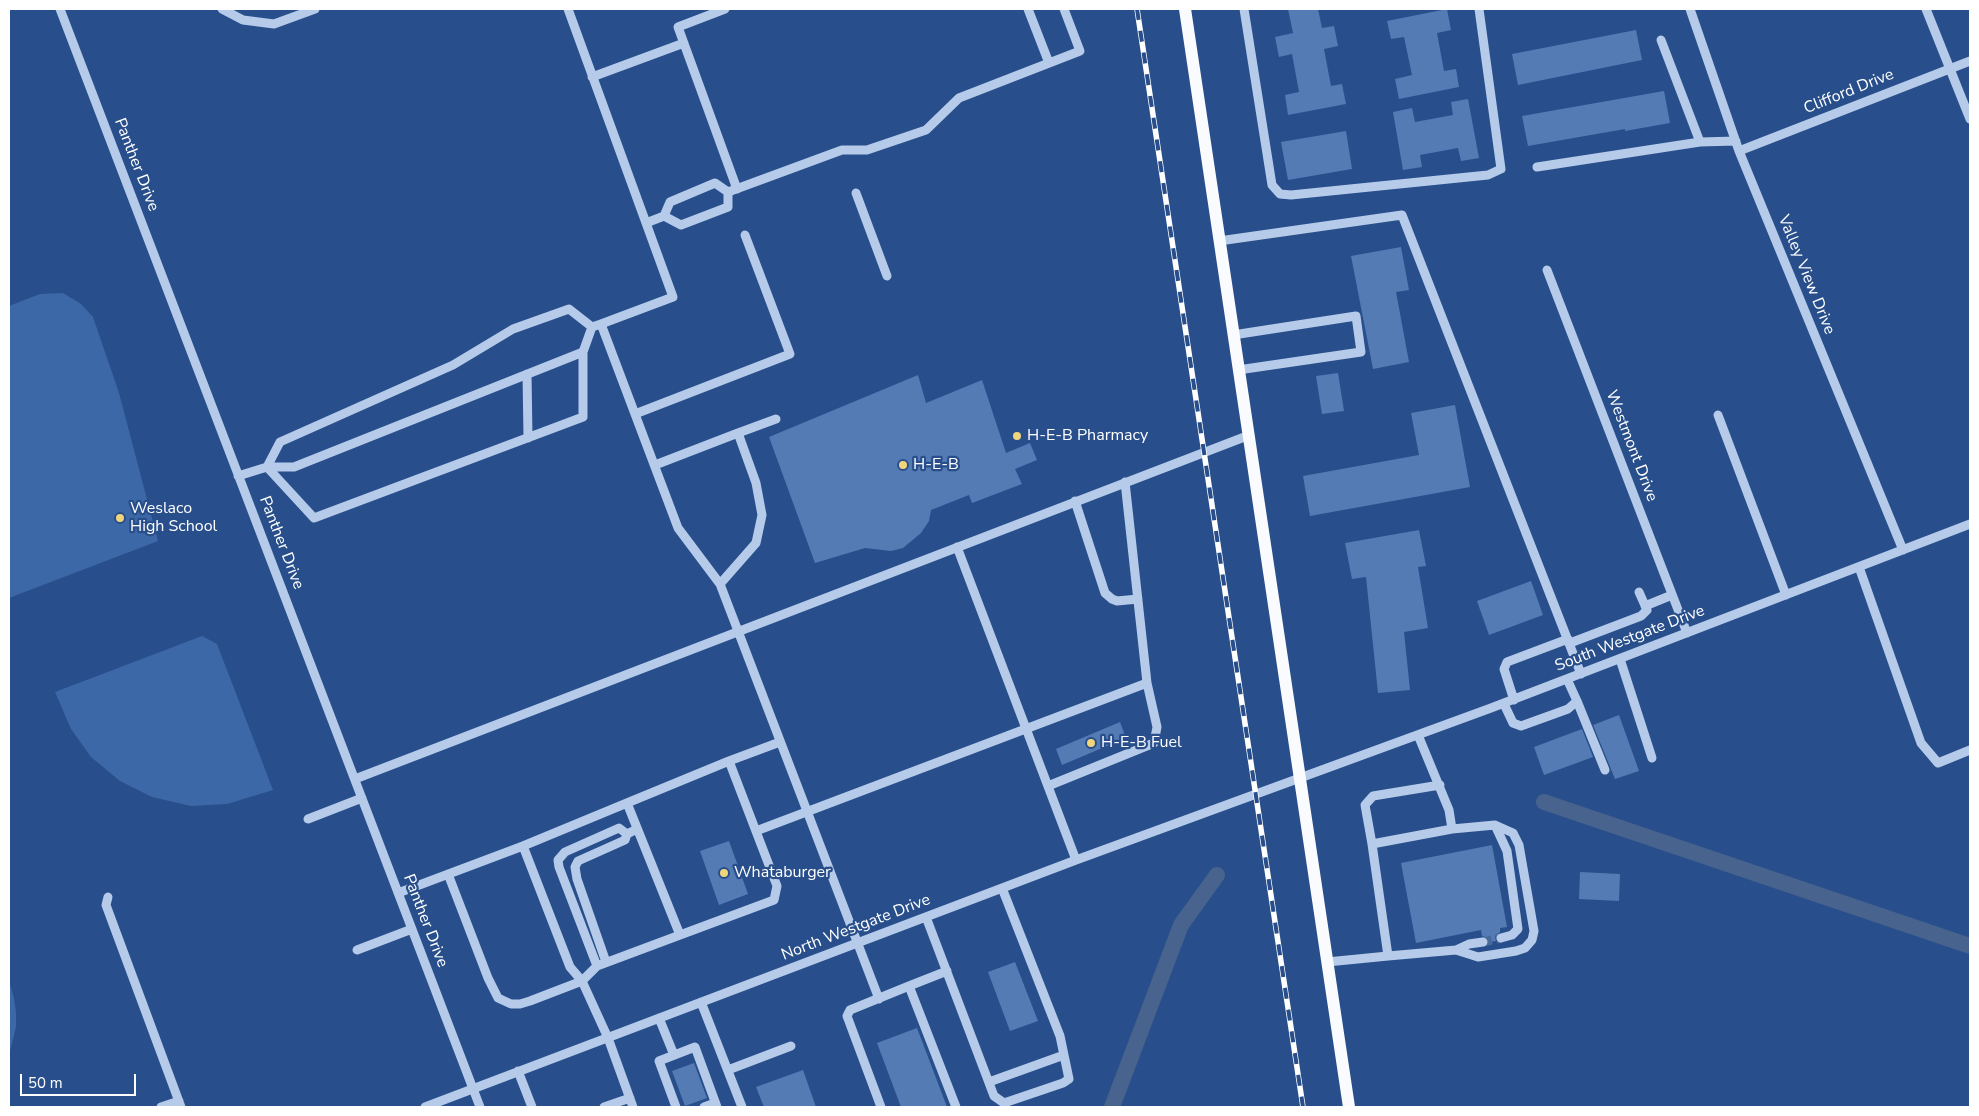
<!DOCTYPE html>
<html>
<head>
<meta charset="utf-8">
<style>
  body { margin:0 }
  #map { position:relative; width:1979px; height:1116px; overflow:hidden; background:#284f8b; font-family:"Nunito Sans",sans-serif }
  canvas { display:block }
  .frame { position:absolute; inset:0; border:10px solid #fff; pointer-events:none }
  .scale { position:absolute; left:20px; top:1074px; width:116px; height:22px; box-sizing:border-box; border:2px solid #fff; border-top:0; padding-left:6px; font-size:15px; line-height:18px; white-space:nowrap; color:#fff; -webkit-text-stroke:4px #284f8b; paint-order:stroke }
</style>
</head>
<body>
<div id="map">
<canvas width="1979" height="1116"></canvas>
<div class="frame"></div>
<div class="scale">50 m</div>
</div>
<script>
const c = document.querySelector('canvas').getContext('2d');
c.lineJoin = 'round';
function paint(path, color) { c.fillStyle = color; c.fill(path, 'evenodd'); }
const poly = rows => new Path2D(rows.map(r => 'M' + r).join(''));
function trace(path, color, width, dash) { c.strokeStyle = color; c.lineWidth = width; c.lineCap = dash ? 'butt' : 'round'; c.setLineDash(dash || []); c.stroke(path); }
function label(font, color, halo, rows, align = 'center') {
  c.font = font + ' "Nunito Sans",sans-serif'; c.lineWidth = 4.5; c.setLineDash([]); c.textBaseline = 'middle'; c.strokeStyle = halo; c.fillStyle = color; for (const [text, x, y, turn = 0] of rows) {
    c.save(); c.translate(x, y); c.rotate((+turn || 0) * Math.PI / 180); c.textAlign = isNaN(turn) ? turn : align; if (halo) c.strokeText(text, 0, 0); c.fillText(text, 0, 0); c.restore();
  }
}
paint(poly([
  [63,293,81,304,93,317,119,393,158,541,9,598,9,306,40,294],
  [202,636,217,644,273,790,227,804,191,806,152,797,120,781,91,757,71,729,55,692],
  [9,981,14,998,16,1013,16,1027,9,1055]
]), '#3c68a7');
trace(poly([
  [1544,802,1970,946],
  [1112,1107,1181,925,1217,875]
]), '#47638e', 16);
paint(poly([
  [1288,9,1318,9,1322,28,1334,26,1338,46,1324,49,1331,86,1342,84,1346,104,1288,115,1285,95,1299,92,1292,54,1279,57,1275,37,1293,33],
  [1447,9,1451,30,1437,33,1444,71,1456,69,1459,87,1399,99,1395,79,1412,75,1404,37,1391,39,1387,21],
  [1636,30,1642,60,1518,85,1512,54],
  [1664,91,1670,123,1625,131,1625,129,1528,146,1522,116],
  [1468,99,1479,158,1461,161,1458,148,1420,155,1422,167,1403,170,1393,112,1412,108,1415,122,1453,115,1451,102],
  [1346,131,1352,169,1288,180,1281,142],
  [1401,247,1409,290,1396,292,1409,362,1373,369,1351,256],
  [1338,373,1344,411,1322,414,1316,376],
  [918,375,926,403,982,380,1006,453,1030,443,1037,460,1015,469,1022,484,972,503,969,495,931,510,929,521,921,533,903,548,891,551,865,548,815,563,769,437],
  [1455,405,1470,487,1310,516,1303,476,1419,455,1411,413],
  [1419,530,1426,566,1418,567,1428,628,1404,632,1410,690,1378,693,1366,577,1352,579,1345,543],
  [1531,581,1543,615,1489,635,1477,601],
  [1619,715,1639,771,1615,779,1593,725],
  [1120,722,1126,738,1062,765,1056,749],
  [1582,729,1593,757,1544,775,1534,747],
  [729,841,748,894,719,905,700,851],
  [1492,845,1507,927,1500,928,1500,932,1495,936,1496,941,1489,942,1488,938,1482,936,1481,930,1416,943,1401,863],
  [1580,872,1620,874,1619,901,1579,899],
  [1015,962,1038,1021,1010,1031,988,972],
  [917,1028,947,1107,901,1107,877,1043],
  [694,1063,707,1098,685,1106,672,1071],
  [803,1070,816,1107,764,1107,756,1087]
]), '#547bb3');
trace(poly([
  [1483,942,1501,938]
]), '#48699c', 9, [9, 4.5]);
trace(poly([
  [60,9,480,1107],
  [222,9,243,20,274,24,315,9],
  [568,9,673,297,601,324],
  [725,9,678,27,737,189],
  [1028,9,1049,63],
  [1244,9,1272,185,1280,194,1291,195,1488,175,1501,169,1479,9],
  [1690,9,1739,151,1903,550],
  [1926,9,1970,119],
  [1661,40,1700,142],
  [592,77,684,43],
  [1739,151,1970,61],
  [1537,167,1700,142,1736,141],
  [728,192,842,150,867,150,926,130,959,98,1080,51,1064,9],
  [856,193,887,276],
  [664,216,681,225,728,207,728,192],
  [646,223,664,216,670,202,715,183,728,192],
  [1219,241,1402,215,1581,674],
  [1547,270,1687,633],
  [1233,335,1356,316,1361,352,1238,370],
  [527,374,528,438],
  [635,414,790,354,745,235],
  [1718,415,1786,595],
  [738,433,776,419],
  [655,465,738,433,756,483,762,515,756,543,720,584],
  [267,467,314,518,583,417,583,352],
  [267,467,280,442,453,365,513,329,569,309,592,327],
  [238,476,267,467,294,467,583,352,592,327,601,324,678,528,720,584,879,999],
  [1075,501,1105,593,1112,599,1117,601,1138,599],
  [957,547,1076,860],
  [1859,567,1921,743,1938,763,1970,750],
  [1645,606,1672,595],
  [1570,643,1641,616,1647,610,1639,592],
  [1620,659,1652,758],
  [1514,700,1504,669,1507,662,1568,639],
  [1577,701,1605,770],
  [1504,704,1513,723,1521,726,1568,709,1577,701,1567,679],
  [729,761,777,886,774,900,680,935,627,803,729,761,780,742],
  [355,779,1247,436],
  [1048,786,1154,743,1157,727,1147,683,1125,482],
  [308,819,362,798],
  [1495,825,1507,851,1518,929,1512,935,1501,938],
  [756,831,1147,683],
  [1372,844,1365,805,1373,796,1440,785],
  [523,846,627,803],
  [448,874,488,978,498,998,511,1004,520,1004,530,1001,582,981,597,966,680,935],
  [398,893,523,846,570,967,582,981,608,1038,633,1107],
  [108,897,106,905,181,1107],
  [926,917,994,1096,1004,1103,1063,1083,1069,1079,1060,1036,1002,888],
  [357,950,412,929],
  [1456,950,1469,944,1483,942],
  [1388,956,1456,950,1478,957,1516,951,1525,948,1532,940,1534,931,1519,845,1513,833,1495,825,1452,829],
  [606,962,577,879,575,867,578,861,625,840,627,834],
  [1327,962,1388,956,1372,844,1452,829,1449,810,1418,735],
  [597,966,559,867,558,860,565,852,619,828,627,834,637,829],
  [909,986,947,971],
  [701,1002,742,1107],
  [659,1018,674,1055],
  [728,1070,791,1046],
  [518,1071,532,1107],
  [989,1082,1064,1055],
  [161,1107,179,1101],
  [425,1107,1076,860,1491,708,1970,524],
  [604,1107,630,1098],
  [676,1107,659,1061,695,1047,717,1107],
  [704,1107,715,1103],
  [881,1107,847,1016,850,1010,909,986,956,1107]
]), '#b6cbe9', 9);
trace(poly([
  [1185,9,1349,1107]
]), '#f9fbfe', 12);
const rail = poly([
  [1137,9,1303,1107]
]);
trace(rail, '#fff', 5.5);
trace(rail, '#284f8b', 4, [11]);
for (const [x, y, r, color] of [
  [1017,436,5,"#f1d57c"],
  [903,465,5,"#f1d57c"],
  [120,518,5,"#f1d57c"],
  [1091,743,5,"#f1d57c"],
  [724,873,5,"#f1d57c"]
]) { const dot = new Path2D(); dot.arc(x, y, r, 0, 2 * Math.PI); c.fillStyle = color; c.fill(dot); trace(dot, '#284f8b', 2); }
label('16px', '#fff', '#284f8b', [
  ["Clifford Drive",1849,92,-22],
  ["Panther Drive",136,165,69],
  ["Valley View Drive",1806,275,68],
  ["Westmont Drive",1631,446,69],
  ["Panther Drive",281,543,69],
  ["South Westgate Drive",1630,639,-21],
  ["Panther Drive",425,921,69],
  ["North Westgate Drive",856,928,-21]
]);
label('16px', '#fff', '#284f8b', [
  ["H-E-B Pharmacy",1027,436],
  ["H-E-B",913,465],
  ["Weslaco",130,509],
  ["High School",130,527],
  ["H-E-B Fuel",1101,743],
  ["Whataburger",734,873]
], 'left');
</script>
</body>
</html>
